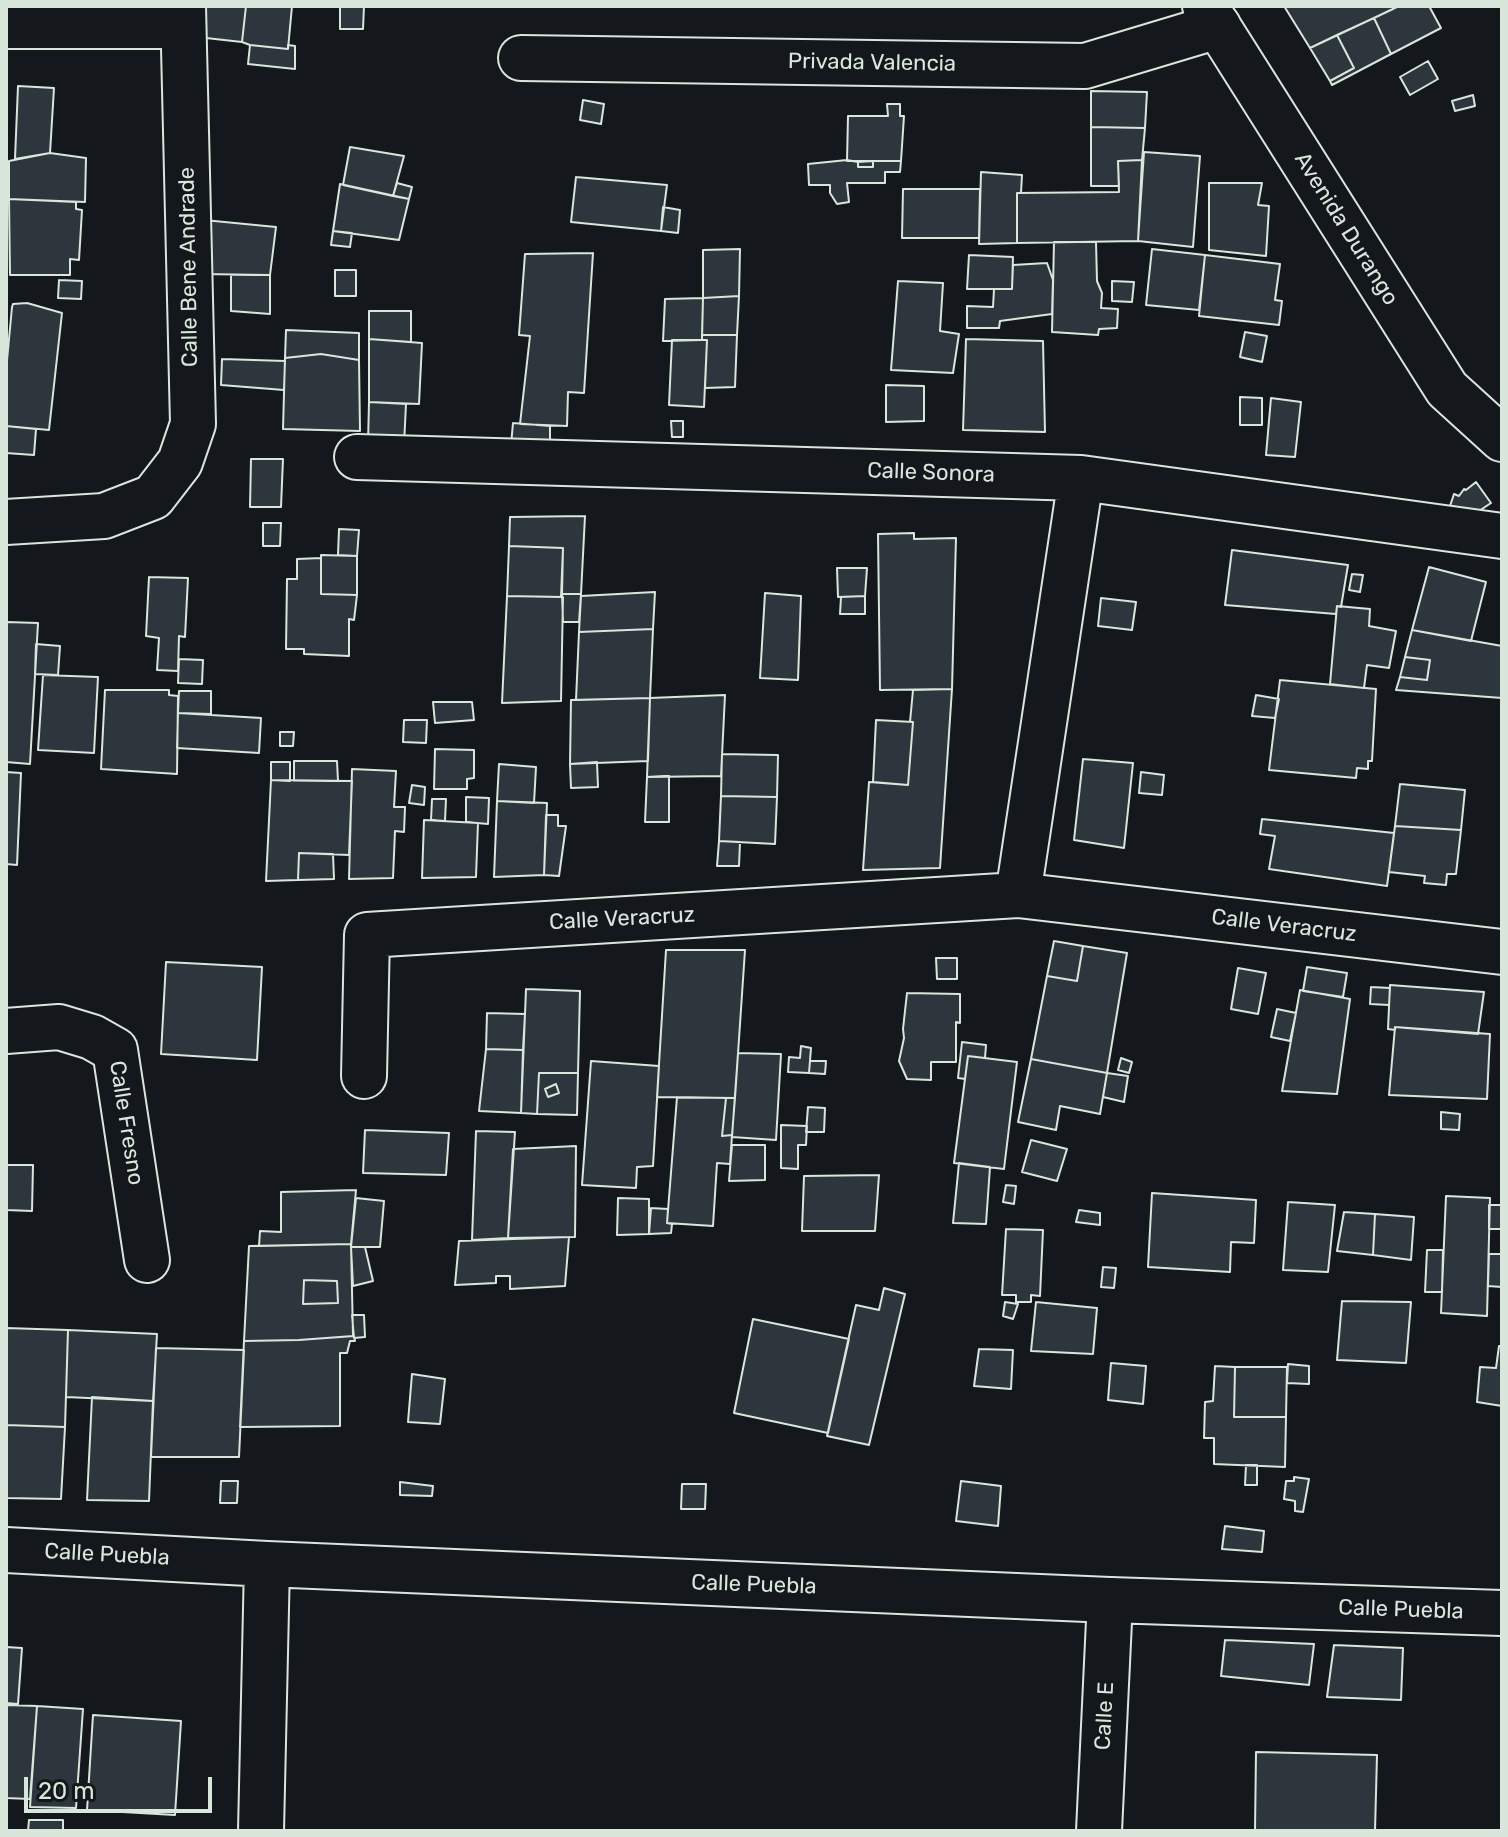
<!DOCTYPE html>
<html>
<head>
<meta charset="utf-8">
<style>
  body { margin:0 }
  #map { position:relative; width:1508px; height:1837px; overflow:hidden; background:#14181c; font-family:Rubik,sans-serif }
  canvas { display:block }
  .frame { position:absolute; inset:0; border:8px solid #d8e6dc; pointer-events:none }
  .scale { position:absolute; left:24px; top:1777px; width:188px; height:36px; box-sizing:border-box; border:4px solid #d8e6dc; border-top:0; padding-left:10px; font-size:24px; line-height:28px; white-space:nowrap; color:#d8e6dc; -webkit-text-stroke:6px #14181c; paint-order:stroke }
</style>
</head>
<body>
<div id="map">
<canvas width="1508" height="1837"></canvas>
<div class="frame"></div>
<div class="scale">20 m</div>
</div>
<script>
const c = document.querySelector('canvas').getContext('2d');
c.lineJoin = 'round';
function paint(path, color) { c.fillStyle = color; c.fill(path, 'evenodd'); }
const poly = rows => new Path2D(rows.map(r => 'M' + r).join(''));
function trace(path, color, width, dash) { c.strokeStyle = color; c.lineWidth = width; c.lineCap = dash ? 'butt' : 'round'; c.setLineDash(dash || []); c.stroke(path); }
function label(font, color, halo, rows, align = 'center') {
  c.font = font + ' Rubik,sans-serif'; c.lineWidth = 6; c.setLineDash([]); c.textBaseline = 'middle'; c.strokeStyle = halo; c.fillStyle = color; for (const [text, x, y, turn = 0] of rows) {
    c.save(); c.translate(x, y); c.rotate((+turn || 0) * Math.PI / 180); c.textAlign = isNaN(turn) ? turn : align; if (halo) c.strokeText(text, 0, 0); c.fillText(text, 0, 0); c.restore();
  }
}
const building = poly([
  [190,6,246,6,242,42,188,36,190,6],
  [246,6,292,6,288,49,250,45,242,42,246,6],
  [340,6,364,6,363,29,340,29,340,6],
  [1284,6,1392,6,1393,9,1310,48,1284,6],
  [1399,6,1429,6,1441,28,1391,54,1374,18,1399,6],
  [1374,18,1391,54,1332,85,1330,81,1354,68,1337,35,1374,18],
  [1337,35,1354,68,1330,81,1310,48,1337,35],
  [250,45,288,49,288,45,295,46,295,69,248,64,250,45],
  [1428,61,1438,79,1410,95,1400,77,1428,61],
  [18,86,54,88,50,153,15,159,18,86],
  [1091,91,1147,92,1145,128,1091,127,1091,91],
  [1473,95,1475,106,1455,111,1452,101,1473,95],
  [583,100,604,104,601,124,580,120,583,100],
  [887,104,900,104,900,116,904,116,901,161,847,161,848,116,888,116,887,104],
  [1091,127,1145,128,1142,160,1118,161,1119,186,1091,186,1091,127],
  [350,147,404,156,393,196,343,185,350,147],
  [1144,152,1200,156,1193,247,1138,241,1144,152],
  [50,153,86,158,85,202,9,199,9,161,50,153],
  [847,160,858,162,858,167,873,167,873,161,901,161,900,172,885,172,885,183,847,183,849,202,837,204,830,193,830,185,809,185,808,164,847,160],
  [1142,160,1138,241,1017,243,1017,193,1119,192,1118,161,1142,160],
  [873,161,873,167,858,167,858,162,873,161],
  [981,172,1022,175,1021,193,1017,193,1017,243,979,244,981,172],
  [576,177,667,185,661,231,571,222,576,177],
  [397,183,412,187,409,199,393,196,397,183],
  [1209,183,1262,183,1258,205,1269,206,1266,256,1209,250,1209,183],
  [340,184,409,199,399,240,333,231,340,184],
  [903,189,980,189,979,238,902,238,903,189],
  [9,199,76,202,76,209,82,210,79,260,70,259,70,275,10,275,9,199],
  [663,207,680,210,678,233,661,231,663,207],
  [204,220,276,227,270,275,200,274,204,220],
  [333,231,352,233,350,247,331,245,333,231],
  [1054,242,1096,242,1097,281,1102,293,1101,308,1118,309,1117,328,1099,329,1098,335,1052,332,1054,242],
  [740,249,739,296,703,298,703,250,740,249],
  [1152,249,1205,255,1199,310,1146,305,1152,249],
  [593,253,584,393,568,392,567,426,520,424,530,336,519,335,525,254,593,253],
  [969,255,1013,257,1012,289,967,289,969,255],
  [1205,255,1280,264,1275,300,1282,301,1279,325,1199,316,1205,255],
  [1047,263,1053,280,1052,314,1000,321,999,328,967,328,967,306,993,307,994,289,1012,289,1013,265,1047,263],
  [335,270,356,270,356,296,335,296,335,270],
  [231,275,270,275,270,314,231,311,231,275],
  [59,280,82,281,81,299,58,298,59,280],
  [898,281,943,283,940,331,959,334,953,373,891,370,898,281],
  [1112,281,1134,282,1132,302,1112,301,1112,281],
  [739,296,737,335,702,335,703,298,739,296],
  [703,298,702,340,663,341,665,299,703,298],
  [27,303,62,313,49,430,6,426,6,371,12,307,13,304,27,303],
  [369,311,411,311,411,342,369,339,369,311],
  [286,330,359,333,359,360,321,354,285,358,286,330],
  [1245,332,1267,336,1262,362,1240,357,1245,332],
  [702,335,737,335,735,387,705,388,707,340,702,340,702,335],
  [369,339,422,343,419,404,369,402,369,339],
  [966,339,1043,341,1045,432,963,430,966,339],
  [672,340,707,340,704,407,669,405,672,340],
  [321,354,359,360,360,431,283,429,285,358,321,354],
  [222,359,285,361,284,390,221,385,222,359],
  [886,385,924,386,924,421,886,422,886,385],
  [1240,397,1262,398,1262,425,1240,425,1240,397],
  [1271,398,1301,402,1295,457,1266,455,1271,398],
  [369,402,406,404,404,445,368,444,369,402],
  [671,421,683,421,683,437,672,437,671,421],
  [513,423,550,426,550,445,511,445,513,423],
  [6,426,36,429,34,455,6,453,6,426],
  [251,459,283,459,281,507,250,507,251,459],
  [1476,482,1491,503,1479,511,1450,506,1454,494,1459,496,1464,489,1466,490,1476,482],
  [585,516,581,594,562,594,563,548,509,546,510,517,585,516],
  [263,523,281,523,280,546,263,546,263,523],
  [339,529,359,530,357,556,338,555,339,529],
  [914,533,914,539,956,538,952,689,880,690,878,534,914,533],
  [509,546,563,548,561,597,507,596,509,546],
  [1232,550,1348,565,1341,607,1337,606,1336,614,1225,605,1232,550],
  [321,555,357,556,357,595,321,594,321,555],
  [321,558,321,594,357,595,354,620,349,619,349,656,304,654,304,649,286,649,287,579,297,579,297,559,321,558],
  [1429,567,1486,582,1471,641,1412,630,1429,567],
  [837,568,867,568,865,596,838,597,837,568],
  [1352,574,1363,575,1360,592,1349,590,1352,574],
  [149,577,188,578,185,637,179,636,178,671,157,670,159,638,146,636,149,577],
  [655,592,653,629,579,632,581,596,655,592],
  [765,593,801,596,798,680,760,678,765,593],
  [562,594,581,594,579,622,563,622,562,594],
  [507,596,563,597,561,701,502,703,507,596],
  [865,596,865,614,840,614,841,597,865,596],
  [1101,598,1136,602,1132,630,1098,626,1101,598],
  [1337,606,1370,609,1369,626,1396,631,1389,668,1367,665,1364,688,1330,684,1337,606],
  [6,622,38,623,30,764,6,762,6,622],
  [653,629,650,698,576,700,579,632,653,629],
  [1412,630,1502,646,1502,698,1396,690,1400,677,1427,680,1430,660,1405,657,1412,630],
  [36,644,60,646,58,675,35,674,36,644],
  [1405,657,1430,660,1427,680,1400,677,1405,657],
  [179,659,203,660,202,684,178,683,179,659],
  [43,675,98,677,94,753,38,750,43,675],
  [1280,680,1376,689,1372,761,1368,761,1368,769,1357,768,1356,778,1269,770,1280,680],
  [952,689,940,868,863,870,869,782,908,785,913,722,910,722,913,690,952,689],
  [105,690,169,690,169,695,178,696,177,774,101,769,105,690],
  [179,691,211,691,211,714,178,713,179,691],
  [725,695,721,776,647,777,650,698,725,695],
  [1256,695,1279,699,1275,718,1252,716,1256,695],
  [650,698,648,761,570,764,571,700,650,698],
  [433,702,472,702,474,720,435,723,433,702],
  [178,713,261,718,259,753,177,748,178,713],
  [404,720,427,720,426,743,403,742,404,720],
  [876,720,913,722,908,785,873,782,876,720],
  [280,732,294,732,293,746,280,746,280,732],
  [435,749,474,750,474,778,467,779,467,789,434,789,435,749],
  [722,754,778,755,777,797,721,796,722,754],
  [1083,759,1133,763,1124,848,1074,840,1083,759],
  [294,761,337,761,338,781,294,781,294,761],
  [271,762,290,762,290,781,271,780,271,762],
  [597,762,598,787,571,788,570,764,597,762],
  [499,764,536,767,534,803,497,801,499,764],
  [352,769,396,771,394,807,405,807,404,832,395,831,393,878,349,879,352,769],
  [6,772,21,773,17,865,6,864,6,772],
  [1141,772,1164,775,1162,795,1139,793,1141,772],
  [669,776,669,822,645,822,647,777,669,776],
  [271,780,352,781,349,855,299,853,298,880,266,881,271,780],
  [1400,784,1465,790,1461,830,1395,826,1400,784],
  [412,785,425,787,424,805,409,803,412,785],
  [721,796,777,797,775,844,719,841,721,796],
  [466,797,489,798,488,824,466,822,466,797],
  [432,799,446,799,445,821,431,820,432,799],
  [497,801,547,803,544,875,494,877,497,801],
  [546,815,558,815,558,826,566,826,559,876,544,875,546,815],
  [1262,819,1394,833,1387,886,1269,869,1275,836,1260,834,1262,819],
  [424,820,478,823,476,877,422,878,424,820],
  [1395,826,1461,830,1456,874,1447,874,1446,885,1424,883,1425,876,1389,872,1395,826],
  [719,841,740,842,739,866,717,866,719,841],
  [299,853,333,854,334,879,298,880,299,853],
  [1054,941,1083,946,1077,981,1047,976,1054,941],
  [1083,946,1127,953,1107,1073,1031,1059,1047,976,1077,981,1083,946],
  [666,950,745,950,735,1098,657,1097,666,950],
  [936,958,957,958,957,979,937,979,936,958],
  [166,962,262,967,257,1060,161,1054,166,962],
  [1307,967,1347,973,1343,997,1303,991,1307,967],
  [1238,968,1266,973,1258,1014,1231,1009,1238,968],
  [1390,985,1484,992,1478,1034,1395,1027,1395,1030,1388,1029,1390,985],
  [1371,987,1390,988,1389,1005,1370,1004,1371,987],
  [526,989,580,991,578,1073,539,1073,537,1114,521,1113,526,989],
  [1300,990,1350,999,1337,1094,1282,1091,1300,990],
  [907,993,960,994,960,1023,956,1022,956,1062,931,1062,931,1080,907,1079,899,1061,904,1038,903,1029,907,993],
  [1277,1009,1296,1013,1290,1041,1271,1037,1277,1009],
  [487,1013,525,1014,523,1050,486,1049,487,1013],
  [1395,1027,1490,1034,1487,1099,1389,1095,1395,1027],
  [962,1042,986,1045,985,1058,968,1056,965,1079,958,1078,962,1042],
  [801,1046,811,1048,809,1073,788,1072,789,1057,800,1058,801,1046],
  [486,1049,523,1050,521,1113,479,1111,486,1049],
  [738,1053,781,1054,776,1140,732,1137,738,1053],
  [968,1056,1017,1062,1004,1169,954,1163,968,1056],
  [1121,1058,1132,1062,1129,1073,1118,1070,1121,1058],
  [1031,1059,1107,1073,1100,1114,1060,1106,1056,1130,1018,1122,1031,1059],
  [591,1061,659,1066,653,1166,637,1167,636,1188,582,1185,591,1061],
  [810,1061,826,1061,825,1074,809,1073,810,1061],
  [539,1073,578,1073,577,1115,537,1114,539,1073],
  [556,1084,559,1093,548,1097,545,1089,556,1084],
  [1107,1073,1128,1076,1124,1102,1103,1097,1107,1073],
  [556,1084,559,1093,548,1097,545,1089,556,1084],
  [677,1097,726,1098,722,1136,732,1135,730,1164,717,1163,713,1226,667,1223,677,1097],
  [726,1098,735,1098,732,1135,722,1136,726,1098],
  [808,1107,825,1108,824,1132,806,1132,808,1107],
  [1441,1112,1460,1114,1459,1130,1441,1129,1441,1112],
  [781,1125,807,1126,806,1145,798,1145,798,1169,781,1168,781,1125],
  [365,1130,449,1133,446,1175,363,1173,365,1130],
  [476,1131,515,1132,508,1238,472,1240,476,1131],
  [1031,1140,1067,1149,1057,1181,1022,1172,1031,1140],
  [732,1145,765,1145,765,1180,729,1181,732,1145],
  [576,1146,575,1237,508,1238,513,1149,576,1146],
  [959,1163,990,1167,986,1224,953,1223,959,1163],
  [6,1165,33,1165,32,1211,6,1210,6,1165],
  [879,1175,875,1231,802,1231,804,1176,879,1175],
  [1006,1185,1016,1186,1014,1204,1003,1202,1006,1185],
  [356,1190,351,1244,259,1246,260,1231,281,1232,281,1192,356,1190],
  [1152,1193,1256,1200,1254,1243,1231,1242,1230,1272,1148,1267,1152,1193],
  [1446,1196,1490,1198,1487,1316,1441,1313,1446,1196],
  [356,1198,384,1201,380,1247,351,1247,356,1198],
  [618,1198,649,1199,649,1234,617,1235,618,1198],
  [1288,1202,1335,1205,1328,1272,1283,1270,1288,1202],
  [1489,1205,1502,1205,1502,1229,1489,1229,1489,1205],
  [651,1208,668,1209,667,1223,672,1224,671,1233,649,1234,651,1208],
  [1079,1210,1100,1213,1100,1225,1076,1222,1079,1210],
  [1344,1212,1375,1214,1373,1255,1337,1251,1344,1212],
  [1375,1214,1414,1217,1411,1260,1373,1255,1375,1214],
  [1006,1229,1043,1230,1040,1296,1031,1295,1031,1302,1016,1302,1016,1295,1002,1295,1006,1229],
  [569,1237,565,1286,510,1289,510,1276,496,1276,496,1283,455,1285,459,1241,569,1237],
  [351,1244,353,1336,299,1340,244,1341,249,1246,351,1244],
  [304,1280,337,1281,338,1303,303,1304,304,1280],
  [351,1247,365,1247,373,1281,353,1286,351,1247],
  [1427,1250,1443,1250,1442,1292,1425,1292,1427,1250],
  [1489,1254,1502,1254,1502,1287,1488,1286,1489,1254],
  [1103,1267,1116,1268,1114,1288,1101,1287,1103,1267],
  [304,1280,337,1281,338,1303,303,1304,304,1280],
  [884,1288,905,1294,869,1445,827,1436,856,1305,879,1310,884,1288],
  [1342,1301,1411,1302,1406,1363,1337,1360,1342,1301],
  [1005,1302,1018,1304,1013,1319,1003,1316,1005,1302],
  [1036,1302,1097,1308,1093,1354,1031,1351,1036,1302],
  [352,1315,364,1315,365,1337,354,1338,352,1315],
  [753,1319,849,1339,828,1433,734,1413,753,1319],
  [6,1328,68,1330,65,1427,6,1425,6,1328],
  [68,1330,157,1334,153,1401,66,1397,68,1330],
  [354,1336,355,1341,350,1341,347,1353,340,1353,340,1426,240,1427,244,1341,299,1340,354,1336],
  [1499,1346,1502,1346,1502,1406,1477,1402,1480,1367,1496,1368,1499,1346],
  [156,1348,244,1350,239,1457,151,1457,156,1348],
  [979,1349,1013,1350,1011,1389,974,1386,979,1349],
  [1111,1363,1146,1366,1143,1404,1108,1400,1111,1363],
  [1288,1364,1309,1366,1309,1384,1287,1383,1288,1364],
  [1215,1366,1235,1367,1234,1417,1286,1417,1285,1467,1214,1464,1214,1438,1204,1438,1205,1402,1213,1401,1215,1366],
  [1235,1367,1287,1367,1286,1417,1234,1417,1235,1367],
  [412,1374,445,1379,440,1424,408,1422,412,1374],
  [92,1397,153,1401,149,1501,87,1500,92,1397],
  [6,1425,65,1427,61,1499,6,1498,6,1425],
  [1246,1465,1257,1465,1257,1485,1245,1485,1246,1465],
  [1294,1477,1309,1479,1303,1512,1295,1511,1295,1501,1284,1499,1286,1481,1294,1481,1294,1477],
  [221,1481,238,1481,237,1503,220,1503,221,1481],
  [961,1481,1001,1486,998,1526,956,1521,961,1481],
  [400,1482,433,1486,432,1496,400,1495,400,1482],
  [682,1484,706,1484,705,1509,681,1509,682,1484],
  [1225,1526,1264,1531,1262,1552,1222,1549,1225,1526],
  [1225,1640,1314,1644,1309,1685,1221,1676,1225,1640],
  [1334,1645,1403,1648,1401,1700,1327,1697,1334,1645],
  [6,1647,22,1648,18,1704,6,1703,6,1647],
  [6,1705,37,1706,30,1799,6,1798,6,1705],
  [37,1706,83,1709,76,1808,30,1807,37,1706],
  [93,1715,181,1721,175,1815,87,1810,93,1715],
  [1256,1752,1377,1755,1375,1831,1255,1831,1256,1752],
  [29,1820,63,1820,63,1831,28,1831,29,1820]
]);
paint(building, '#2c363c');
trace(building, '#d8e6dc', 2);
const street = poly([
  [6,26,182,26],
  [521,58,1085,66,1218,26],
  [357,457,1081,478,1502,536],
  [6,522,104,516,153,497,180,462,193,424,183,6],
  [1018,895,1081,478],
  [6,1031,59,1027,92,1037,115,1050,147,1260],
  [364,1076,367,935,1018,895,1502,952],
  [6,1550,267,1564,1110,1600],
  [261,1831,267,1564]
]);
const secondary = poly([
  [1205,6,1447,389,1502,439],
  [1099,1831,1110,1600,1502,1613]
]);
trace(street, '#d8e6dc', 48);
trace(secondary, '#d8e6dc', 48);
trace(street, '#14181c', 44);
trace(secondary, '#14181c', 44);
label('22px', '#d8e6dc', '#14181c', [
  ["Privada Valencia",872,63,1],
  ["Avenida Durango",1346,229,58],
  ["Calle Bene Andrade",189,267,-91],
  ["Calle Sonora",931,473,2],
  ["Calle Veracruz",622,919,-3],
  ["Calle Veracruz",1284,926,7],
  ["Calle Fresno",126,1123,81],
  ["Calle Puebla",107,1555,3],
  ["Calle Puebla",754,1585,2],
  ["Calle Puebla",1401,1610,2],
  ["Calle E",1105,1716,-87]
]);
</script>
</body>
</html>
